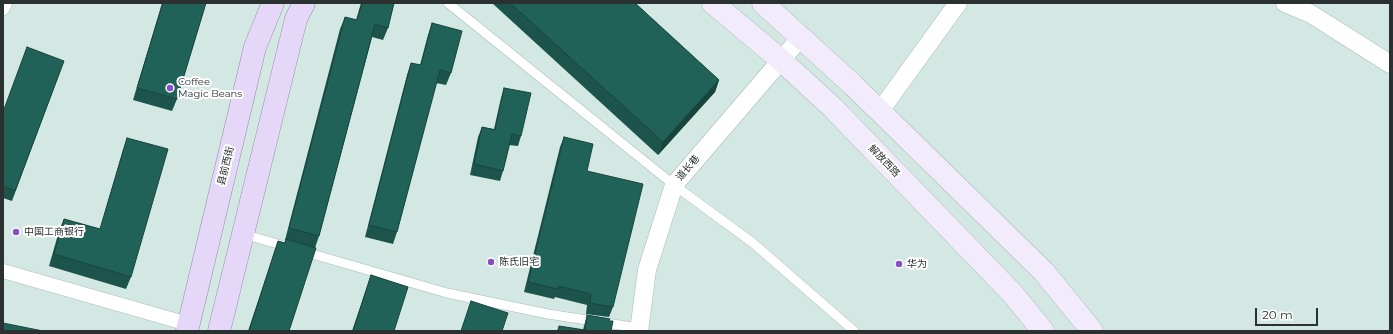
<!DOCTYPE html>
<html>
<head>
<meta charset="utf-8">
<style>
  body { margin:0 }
  #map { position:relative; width:1393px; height:334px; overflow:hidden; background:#d3e8e3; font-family:Montserrat,sans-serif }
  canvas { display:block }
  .frame { position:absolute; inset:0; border:4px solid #2a3130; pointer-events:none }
  .scale { position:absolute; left:1255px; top:308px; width:63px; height:18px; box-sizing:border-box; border:2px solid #2a3130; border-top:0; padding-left:5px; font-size:12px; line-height:14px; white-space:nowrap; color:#2a3130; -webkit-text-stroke:3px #fff; paint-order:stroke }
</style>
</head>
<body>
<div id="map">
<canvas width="1393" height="334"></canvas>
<div class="frame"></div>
<div class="scale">20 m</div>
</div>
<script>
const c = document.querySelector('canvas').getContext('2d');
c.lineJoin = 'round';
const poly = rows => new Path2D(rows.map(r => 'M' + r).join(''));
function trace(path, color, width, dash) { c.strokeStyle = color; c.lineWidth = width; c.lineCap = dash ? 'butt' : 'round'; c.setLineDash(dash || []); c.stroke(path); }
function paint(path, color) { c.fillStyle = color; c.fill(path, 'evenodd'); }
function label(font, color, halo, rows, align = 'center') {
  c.font = font + ' Montserrat,"Noto Sans SC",sans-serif'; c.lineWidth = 4; c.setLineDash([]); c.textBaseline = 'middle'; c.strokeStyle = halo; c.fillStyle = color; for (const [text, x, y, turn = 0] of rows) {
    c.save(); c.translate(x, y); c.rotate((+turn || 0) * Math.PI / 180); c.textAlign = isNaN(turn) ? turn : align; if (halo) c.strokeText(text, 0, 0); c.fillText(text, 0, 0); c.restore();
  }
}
const service = poly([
  [448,3,674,185,753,243,854,331],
  [243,234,288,247],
  [302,251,447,293,548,314,639,328]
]);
const pedestrian = poly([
  [3,8,5,3],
  [3,271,188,324]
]);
const minor = poly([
  [1285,3,1311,14,1390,64],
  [880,111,958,3],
  [639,331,647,270,674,185,801,37]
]);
const secondary = poly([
  [713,3,781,60,833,108,1012,293,1043,331],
  [763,3,854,86,1044,272,1092,331]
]);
const primary = poly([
  [187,331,255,47,273,3],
  [219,331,296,19,304,3]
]);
trace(service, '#a9bcb8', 10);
trace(pedestrian, '#a9bcb8', 15);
trace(minor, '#a9bcb8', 19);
trace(secondary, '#a9bcb8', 23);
trace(primary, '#988baf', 23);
trace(service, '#fff', 9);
trace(pedestrian, '#fff', 14);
trace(minor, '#fff', 18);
trace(secondary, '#f2ebfc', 22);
trace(primary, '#e5d7f8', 22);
paint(poly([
  [162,3,206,3,177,99,172,111,133,100],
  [361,3,394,3,388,28,383,40,372,37,319,236,315,248,289,331,248,331,278,241,284,243,286,240,285,240,340,29,345,17,356,20],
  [492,3,635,3,719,80,715,92,658,155],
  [432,23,451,73,446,85,436,83,397,232,393,244,365,237,407,75,411,63,420,65,428,35],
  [64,61,12,201,3,198,3,112],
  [504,88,521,136,518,146,509,145,503,171,500,181,470,175,478,137,482,127,494,129,501,98],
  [564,137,587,171,613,307,609,317,586,314,587,305,555,297,554,299,524,292,560,147],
  [127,138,131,277,126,289,49,266,59,231,64,219,100,229,123,150],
  [371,275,394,331,352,331],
  [587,315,609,321,611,331,557,331,559,326,583,330,584,326]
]), '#1c544c');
paint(poly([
  [719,80,715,92,658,155,663,142]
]), '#17453e');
const building = poly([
  [163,3,206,3,177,99,137,88,163,3],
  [362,3,394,3,388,28,375,24,319,236,289,228,345,17,357,20,362,3],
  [510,3,635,3,719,80,663,142,510,3],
  [432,23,462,31,451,73,440,70,397,232,369,225,411,63,421,65,432,23],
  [27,47,64,61,15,191,3,186,3,112,27,47],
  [504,88,531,93,521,136,512,134,503,171,474,164,482,127,495,130,504,88],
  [564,137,593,144,587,171,643,184,613,307,590,303,591,294,558,286,558,289,528,282,564,137],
  [127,138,168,149,131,277,54,254,64,219,100,229,127,138],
  [286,239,316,248,289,331,249,331,278,241,285,243,286,239],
  [371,275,408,287,394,331,353,331,371,275],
  [471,301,508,313,502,331,461,331,471,301],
  [587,315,610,319,609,321,613,321,611,331,558,331,559,326,585,330,587,315],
  [3,323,43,331,3,331,3,323]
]);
paint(building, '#216258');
trace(building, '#17453e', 1);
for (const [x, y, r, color] of [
  [170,88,4,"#884ec5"],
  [16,232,4,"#884ec5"],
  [491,262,4,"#884ec5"],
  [899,264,4,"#884ec5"]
]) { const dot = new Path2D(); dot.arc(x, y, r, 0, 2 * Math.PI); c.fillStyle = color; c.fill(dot); trace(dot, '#fff', 1.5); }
label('10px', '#2a3130', '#fff', [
  ["Coffee",178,82],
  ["Magic Beans",178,94],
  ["中国工商银行",24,232],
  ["陈氏旧宅",499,262],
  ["华为",907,264]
], 'left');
label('10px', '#2a3130', '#fff', [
  ["解放西路",884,161,46],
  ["县前西街",226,166,-76],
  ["道长巷",688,168,-49]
]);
</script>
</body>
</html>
